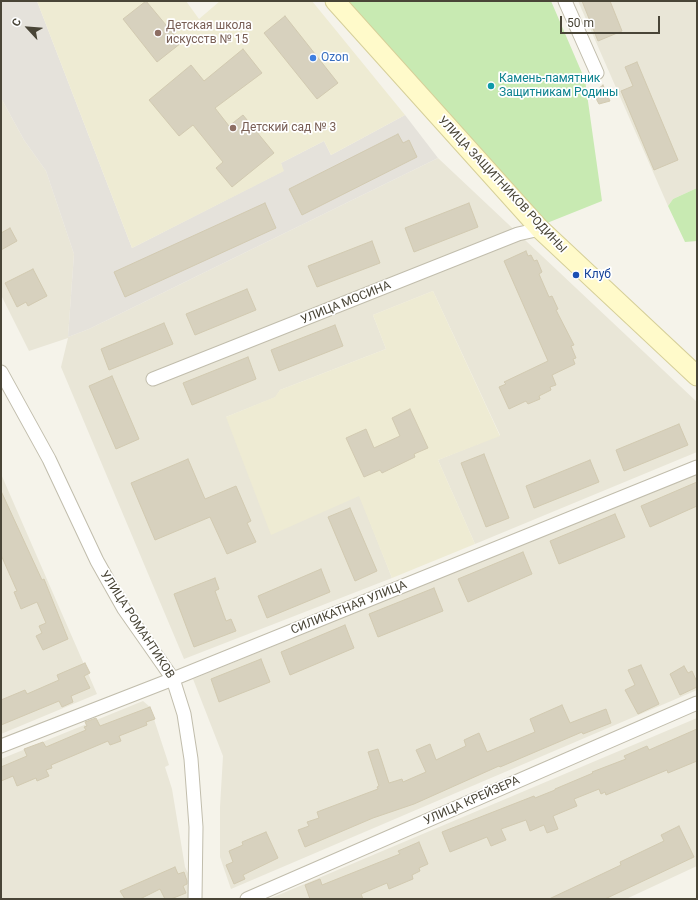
<!DOCTYPE html>
<html>
<head>
<meta charset="utf-8">
<style>
  body { margin:0 }
  #map { position:relative; width:698px; height:900px; overflow:hidden; background:#f5f3ea; font-family:Roboto,sans-serif }
  canvas { display:block }
  .frame { position:absolute; inset:0; border:2px solid #494537; pointer-events:none }
  .north { position:absolute; left:8px; top:8px; width:40px; height:40px; -webkit-text-stroke:3px #fff; paint-order:stroke; rotate:296deg; font-size:11px; font-weight:700; line-height:16px; text-align:center; color:#494537 }
  .north::after { content:''; display:block; margin:auto; width:14px; height:18px; background:#494537; clip-path:polygon(50% 0,100% 100%,50% 72%,0 100%) }
  .scale { position:absolute; left:560px; top:16px; width:100px; height:18px; box-sizing:border-box; border:2px solid #494537; border-top:0; padding-left:5px; font-size:12px; line-height:14px; white-space:nowrap; color:#494537; -webkit-text-stroke:3px #fff; paint-order:stroke }
</style>
</head>
<body>
<div id="map">
<canvas width="698" height="900"></canvas>
<div class="frame"></div>
<div class="north">С</div>
<div class="scale">50 m</div>
</div>
<script>
const c = document.querySelector('canvas').getContext('2d');
c.lineJoin = 'round';
function paint(path, color) { c.fillStyle = color; c.fill(path, 'evenodd'); }
const poly = rows => new Path2D(rows.map(r => 'M' + r).join(''));
function trace(path, color, width, dash) { c.strokeStyle = color; c.lineWidth = width; c.lineCap = dash ? 'butt' : 'round'; c.setLineDash(dash || []); c.stroke(path); }
function label(font, color, halo, rows, align = 'center') {
  c.font = font + ' Roboto,sans-serif'; c.lineWidth = 3.5; c.setLineDash([]); c.textBaseline = 'middle'; c.strokeStyle = halo; c.fillStyle = color; for (const [text, x, y, turn = 0] of rows) {
    c.save(); c.translate(x, y); c.rotate((+turn || 0) * Math.PI / 180); c.textAlign = isNaN(turn) ? turn : align; if (halo) c.strokeText(text, 0, 0); c.fillText(text, 0, 0); c.restore();
  }
}
paint(poly([
  [578,1,697,1,697,188,673,199,668,206],
  [1,98,24,140,46,171,74,254,68,337,89,329,438,158,697,402,697,452,475,544,438,460,500,435,433,291,373,315,386,349,280,390,276,397,226,417,360,496,392,578,184,659,61,367,68,338,29,351,1,295],
  [697,473,697,690,231,889,220,857,220,807,223,756,193,679],
  [1,474,97,694,1,734],
  [143,701,150,707,169,765,165,767,172,789,185,867,191,879,191,899,1,899,1,759],
  [697,718,697,866,626,899,269,899]
]), '#e9e6d7');
paint(poly([
  [1,1,37,1,132,248,283,171,281,163,324,141,331,155,405,115,438,158,89,329,68,337,74,254,46,171,24,140,1,98]
]), '#e5e2db');
paint(poly([
  [37,1,186,1,199,19,220,1,312,1,405,115,331,155,324,141,281,163,284,171,132,248],
  [433,291,500,436,438,460,475,544,392,578,359,496,271,535,226,417,275,397,280,390,386,349,373,315]
]), '#eeebd3');
paint(poly([
  [347,1,551,1,585,80,602,201,547,223],
  [697,188,697,241,685,242,668,206,673,199]
]), '#c8eab2');
const building = poly([
  [146,1,181,43,157,62,123,19,146,1],
  [582,1,610,1,622,31,598,41,582,1],
  [285,16,338,83,317,99,264,33,285,16],
  [243,49,262,73,215,108,229,126,243,115,274,153,232,187,216,168,223,162,193,125,179,136,149,100,191,65,204,81,243,49],
  [637,62,678,160,654,170,621,91,633,86,625,67,637,62],
  [603,85,610,101,599,104,593,93,603,85],
  [398,134,403,143,409,140,417,157,302,215,289,189,398,134],
  [265,203,276,228,125,297,114,272,265,203],
  [469,203,478,227,414,252,405,228,469,203],
  [10,228,17,241,1,250,1,233,10,228],
  [372,241,380,263,317,287,308,266,372,241],
  [526,251,528,256,531,255,534,261,537,260,542,272,539,274,549,297,552,296,558,309,556,310,574,345,571,346,576,358,573,359,575,364,552,375,556,385,550,387,551,390,539,396,540,399,528,404,526,401,509,409,499,387,506,384,504,382,548,361,504,261,526,251],
  [33,269,47,296,28,306,26,302,17,307,5,283,33,269],
  [247,289,256,310,195,335,186,314,247,289],
  [164,323,173,344,109,370,101,349,164,323],
  [335,325,343,346,279,371,271,350,335,325],
  [248,357,256,379,192,405,183,383,248,357],
  [112,376,139,439,116,449,89,386,112,376],
  [410,409,428,448,414,454,415,457,382,473,380,470,364,477,346,438,366,429,374,448,400,436,392,418,410,409],
  [679,424,688,445,624,471,616,450,679,424],
  [484,454,509,518,486,527,461,463,484,454],
  [188,459,205,499,236,486,251,521,247,523,256,542,227,554,210,517,155,540,131,483,188,459],
  [590,460,599,482,534,508,526,486,590,460],
  [697,482,697,506,650,527,641,506,697,482],
  [1,491,42,580,44,579,68,639,43,650,36,636,42,633,39,626,46,623,37,602,21,609,14,592,17,591,1,555,1,491],
  [350,508,377,571,355,581,328,517,350,508],
  [615,514,625,537,559,564,550,541,615,514],
  [523,552,532,574,468,602,458,579,523,552],
  [321,569,330,592,267,618,258,596,321,569],
  [215,578,219,589,215,591,226,621,231,619,236,631,194,647,174,594,215,578],
  [434,588,443,611,378,637,369,614,434,588],
  [345,625,354,648,290,675,281,652,345,625],
  [261,659,270,682,219,702,211,679,261,659],
  [85,663,90,673,84,676,90,688,71,696,73,702,62,707,59,701,1,725,1,700,25,690,27,694,59,680,57,675,85,663],
  [641,665,659,704,638,714,625,690,635,685,628,670,641,665],
  [684,666,688,673,692,671,697,682,697,687,680,695,670,674,684,666],
  [562,705,570,723,606,709,611,723,583,734,582,732,500,767,499,766,414,804,373,818,305,847,298,830,309,826,307,822,319,818,317,812,378,789,377,787,379,786,368,752,378,749,389,783,402,779,403,782,426,772,416,750,430,744,436,760,466,746,464,740,479,733,487,752,535,732,530,719,562,705],
  [150,707,155,719,146,722,147,725,119,736,121,741,110,745,108,741,51,765,52,768,46,770,49,776,37,781,36,778,17,786,13,776,1,781,1,767,27,756,24,749,43,742,46,747,86,730,84,727,87,726,85,722,96,718,100,726,150,707],
  [697,729,697,761,668,773,667,770,606,795,605,792,601,794,599,789,574,799,577,806,553,816,558,829,547,833,544,825,530,831,526,820,501,829,506,840,491,846,487,837,450,852,442,832,534,796,535,798,555,790,555,789,593,773,592,772,626,759,624,756,647,746,649,750,697,729],
  [679,826,694,857,605,899,549,899,621,865,620,862,664,841,661,835,679,826],
  [266,832,278,858,243,875,245,879,234,884,226,865,233,862,229,851,243,845,242,842,266,832],
  [419,842,428,864,419,868,420,871,412,875,413,879,389,889,387,883,361,894,363,899,310,899,305,885,320,879,322,885,400,854,398,851,419,842],
  [175,867,178,874,184,872,187,881,187,884,183,886,186,893,171,899,165,899,160,889,140,899,125,899,120,891,175,867]
]);
paint(building, '#d7d1be');
trace(building, '#d2cab1', 1);
const street = poly([
  [565,1,597,73],
  [1,372,49,459,97,561,124,609,173,679,184,714,191,759,196,827,195,899],
  [153,379,518,234,540,229],
  [1,746,173,679,697,467],
  [247,899,697,703]
]);
const secondary = poly([
  [335,1,540,229,697,376]
]);
trace(street, '#c1bdac', 15);
trace(secondary, '#d6cf99', 21);
trace(street, '#fff', 13);
trace(secondary, '#fffaca', 19);
for (const [x, y, r, color] of [
  [158,33,4,"#8d6e63"],
  [313,58,4,"#3f7fe0"],
  [491,86,4,"#0f9aa8"],
  [233,128,4,"#8d6e63"],
  [576,275,4,"#1a4fb4"]
]) { const dot = new Path2D(); dot.arc(x, y, r, 0, 2 * Math.PI); c.fillStyle = color; c.fill(dot); trace(dot, '#fff', 1.5); }
label('12px', '#785e54', '#fff', [
  ["Детская школа",166,26],
  ["искусств № 15",166,40],
  ["Детский сад № 3",241,128]
], 'left');
label('12px', '#366cbe', '#fff', [
  ["Ozon",321,58]
], 'left');
label('12px', '#0d838f', '#fff', [
  ["Камень-памятник",499,79],
  ["Защитникам Родины",499,93]
], 'left');
label('12px', '#494537', '#fff', [
  ["УЛИЦА ЗАЩИТНИКОВ РОДИНЫ",502,185,47],
  ["УЛИЦА МОСИНА",346,303,-22],
  ["СИЛИКАТНАЯ УЛИЦА",349,608,-22],
  ["УЛИЦА РОМАНТИКОВ",137,625,57],
  ["УЛИЦА КРЕЙЗЕРА",472,801,-24]
]);
label('12px', '#164399', '#fff', [
  ["Клуб",584,275]
], 'left');
</script>
</body>
</html>
